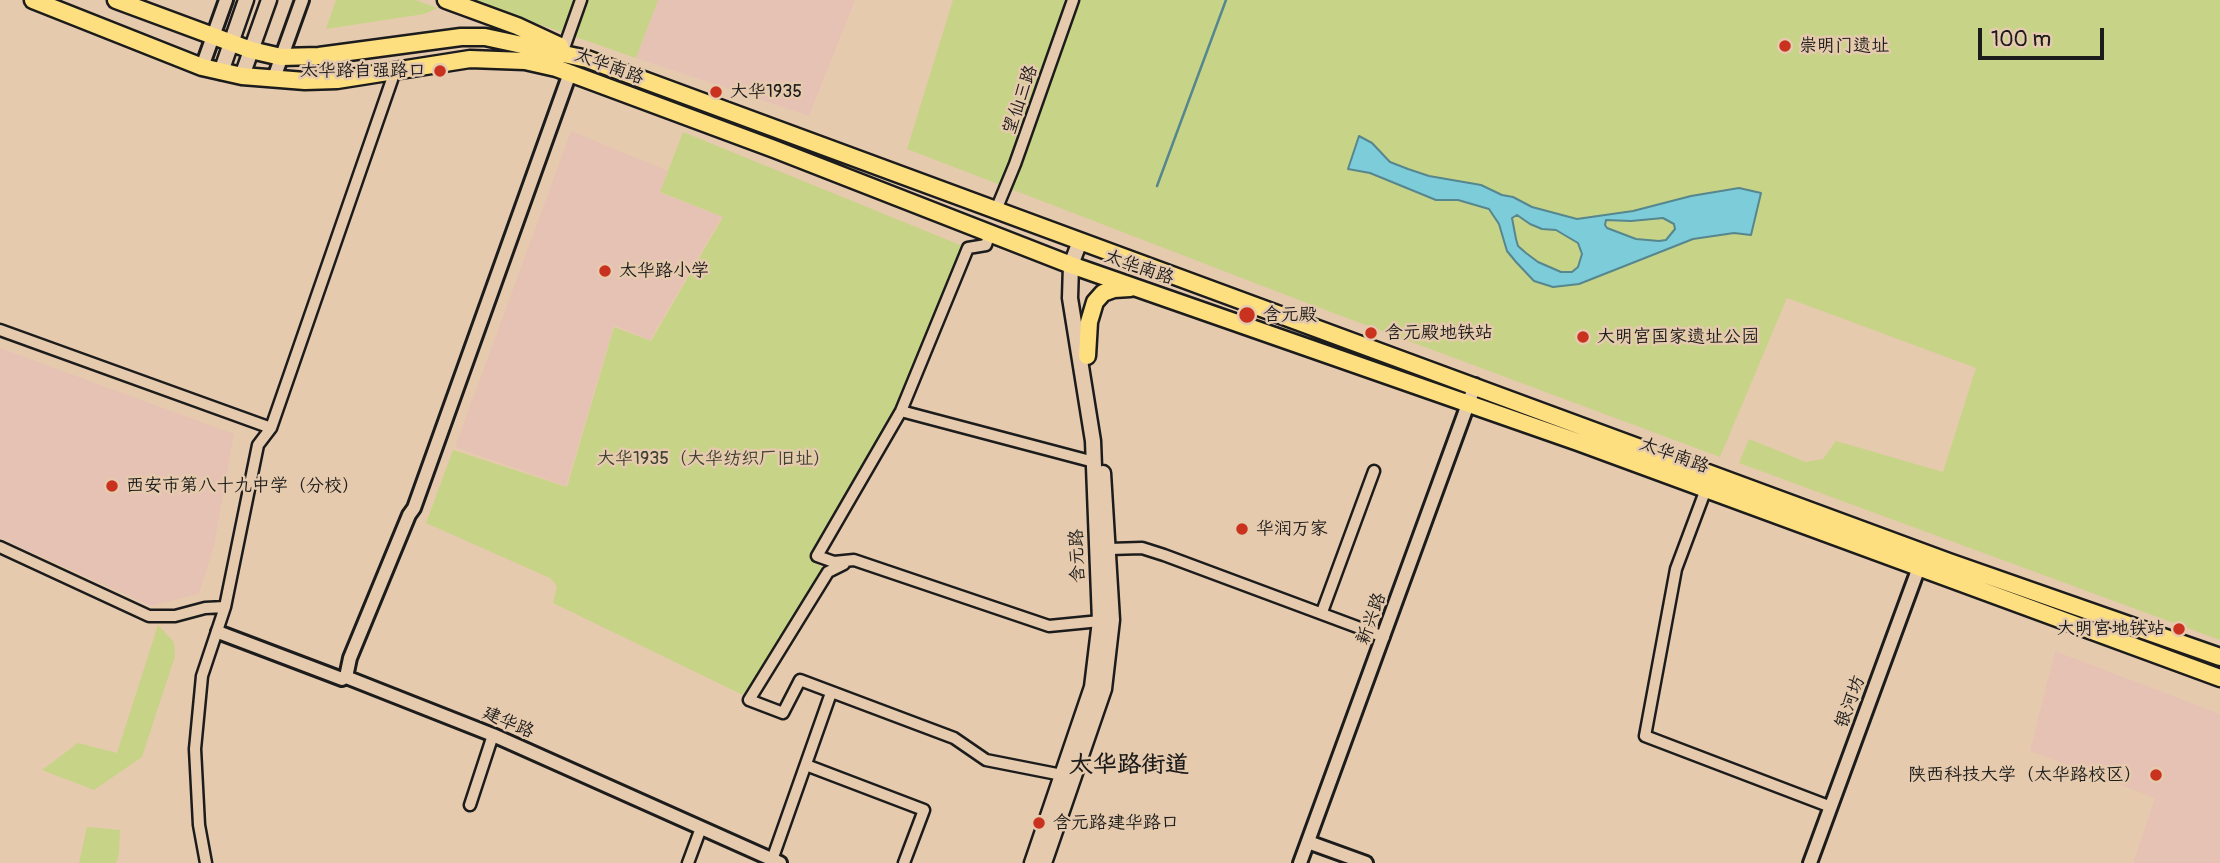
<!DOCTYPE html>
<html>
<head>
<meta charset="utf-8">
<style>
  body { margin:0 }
  #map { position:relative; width:2220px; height:863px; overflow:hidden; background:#e6caad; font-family:Pangolin,sans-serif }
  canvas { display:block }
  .scale { position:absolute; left:1978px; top:28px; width:126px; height:32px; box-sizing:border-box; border:4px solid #1c1c1c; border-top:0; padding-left:9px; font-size:21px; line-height:24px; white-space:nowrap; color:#1c1c1c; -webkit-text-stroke:5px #e6caad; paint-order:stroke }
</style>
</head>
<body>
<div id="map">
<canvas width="2220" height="863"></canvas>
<div class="scale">100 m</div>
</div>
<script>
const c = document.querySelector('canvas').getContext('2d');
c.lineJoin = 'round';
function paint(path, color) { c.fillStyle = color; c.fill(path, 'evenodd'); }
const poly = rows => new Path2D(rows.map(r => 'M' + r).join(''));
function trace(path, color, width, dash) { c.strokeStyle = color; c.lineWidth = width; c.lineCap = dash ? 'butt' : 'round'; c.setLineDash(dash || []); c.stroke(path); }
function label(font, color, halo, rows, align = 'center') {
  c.font = font + ' Pangolin,"LXGW WenKai TC",sans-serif'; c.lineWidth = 5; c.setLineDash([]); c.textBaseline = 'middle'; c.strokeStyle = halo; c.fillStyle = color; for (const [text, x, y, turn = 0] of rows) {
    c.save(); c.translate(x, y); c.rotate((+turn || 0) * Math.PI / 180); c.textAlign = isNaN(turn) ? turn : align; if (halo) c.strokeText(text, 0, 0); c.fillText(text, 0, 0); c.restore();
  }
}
paint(poly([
  [658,0,855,0,809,116,636,58],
  [571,131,668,171,660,193,722,216,650,340,614,325,566,486,455,447],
  [0,348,234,434,214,546,199,594,151,606,0,538],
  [2055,651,2220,714,2220,863,2133,863,2155,798,2030,751]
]), '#e6c2b4');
paint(poly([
  [336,0,415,0,438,8,424,14,326,29],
  [469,0,658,0,636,58],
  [953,0,2220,0,2220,640,1739,463,1749,439,1806,462,1823,459,1836,441,1943,472,1976,368,1787,298,1720,457,1312,305,907,149],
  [683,132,965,247,897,406,810,559,826,570,755,688,745,696,553,603,557,586,550,578,426,523,453,450,567,487,614,327,651,341,723,217,660,192],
  [158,625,174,642,175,656,142,757,94,790,42,770,78,743,117,753],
  [87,827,120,830,119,854,116,863,79,863]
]), '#c7d387');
const water = poly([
  [1359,136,1372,143,1390,162,1408,169,1429,176,1481,185,1502,195,1513,197,1532,207,1577,219,1633,211,1691,196,1739,188,1761,193,1751,235,1734,233,1693,239,1579,284,1553,287,1534,281,1516,262,1507,251,1499,224,1489,209,1458,200,1436,200,1370,173,1348,169,1359,136],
  [1517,215,1530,224,1542,229,1556,230,1578,243,1582,254,1578,267,1572,272,1561,272,1538,262,1526,253,1518,246,1516,239,1512,218,1517,215],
  [1663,218,1674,224,1675,229,1666,240,1659,241,1636,239,1607,228,1605,225,1606,220,1631,221,1663,218]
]);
paint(water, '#7dccda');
trace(water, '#56868e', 2);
trace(poly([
  [1157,186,1226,0]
]), '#56868e', 2.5);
const minor = poly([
  [564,48,581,0],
  [996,210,1015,164,1073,0],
  [990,233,986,245,968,248,901,411,817,556,834,562,854,560,1049,626,1100,621],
  [0,330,271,428],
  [901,411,1094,462],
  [1706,489,1676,569,1645,736,1831,807],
  [0,547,149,616,175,616,205,608,225,607],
  [1109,549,1142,548,1164,555,1384,637],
  [844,564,828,572,749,700,783,713,800,680,954,738,986,760,1062,775],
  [1322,612,1374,471],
  [806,765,924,810,904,863],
  [470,805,493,735],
  [772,860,831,693],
  [206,863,199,825,195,749,202,676,225,607,258,445,271,428,395,71],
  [688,863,701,828]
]);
const tertiary = poly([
  [202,67,226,0],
  [274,78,302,0],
  [218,632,342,679,346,677,493,735,780,863],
  [346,677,350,658,409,515,414,508,570,73],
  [1308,842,1366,863],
  [1300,863,1475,385],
  [1810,863,1922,559]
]);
const secondary = poly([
  [221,72,246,0],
  [242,76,269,0],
  [1032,863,1092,687,1100,621,1093,441,1070,298,1071,265,1080,241],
  [1044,863,1104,689,1112,620,1103,473]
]);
const primary = poly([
  [33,0,202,67,242,76,305,81,337,80,470,59,525,61,556,68,774,149,1071,265,1578,442,2220,678],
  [116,0,251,50,281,57,319,56,461,37,485,37,587,59,1949,562,2220,657],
  [446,0,517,26,560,46],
  [1087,356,1089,322,1095,302,1103,293,1114,289,1130,288]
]);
trace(minor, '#1c1c1c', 15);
trace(tertiary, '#1c1c1c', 18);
trace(secondary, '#1c1c1c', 19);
trace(primary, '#1c1c1c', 21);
trace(minor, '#e6caad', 10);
trace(tertiary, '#e6caad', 12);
trace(secondary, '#e6caad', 14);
trace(primary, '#fddf80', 16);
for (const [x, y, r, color] of [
  [1785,46,7,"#c8321e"],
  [440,71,7,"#c8321e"],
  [716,92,7,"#c8321e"],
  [605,271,7,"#c8321e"],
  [1247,315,9,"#c8321e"],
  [1371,333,7,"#c8321e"],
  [1583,337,7,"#c8321e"],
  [112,486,7,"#c8321e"],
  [1242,529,7,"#c8321e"],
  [2179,629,7,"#c8321e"],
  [2156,775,7,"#c8321e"],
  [1039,823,7,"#c8321e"]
]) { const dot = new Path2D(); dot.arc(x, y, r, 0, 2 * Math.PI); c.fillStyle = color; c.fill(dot); trace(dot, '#e6caad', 2.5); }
label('18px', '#1c1c1c', '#e6caad', [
  ["崇明门遗址",1799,46],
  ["太华路自强路口",426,71,"right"],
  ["大华1935",730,92],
  ["太华路小学",619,271],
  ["含元殿",1263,315],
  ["含元殿地铁站",1385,333],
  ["大明宫国家遗址公园",1597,337],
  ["西安市第八十九中学（分校）",126,486],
  ["华润万家",1256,529],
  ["大明宫地铁站",2165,629,"right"],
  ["陕西科技大学（太华路校区）",2142,775,"right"],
  ["含元路建华路口",1053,823]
], 'left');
label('18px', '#1c1c1c', '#e6caad', [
  ["太华南路",609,67,20],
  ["望仙三路",1021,100,-71],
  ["太华南路",1139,268,19],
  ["太华南路",1674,456,20],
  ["含元路",1078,556,-92],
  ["新兴路",1372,619,-70],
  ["银河坊",1851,702,-70],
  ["建华路",508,723,23]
]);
label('18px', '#3e4131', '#e6caad', [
  ["大华1935（大华纺织厂旧址）",714,459]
]);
label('bold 24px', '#1c1c1c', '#e6caad', [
  ["太华路街道",1129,766]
]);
</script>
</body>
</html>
